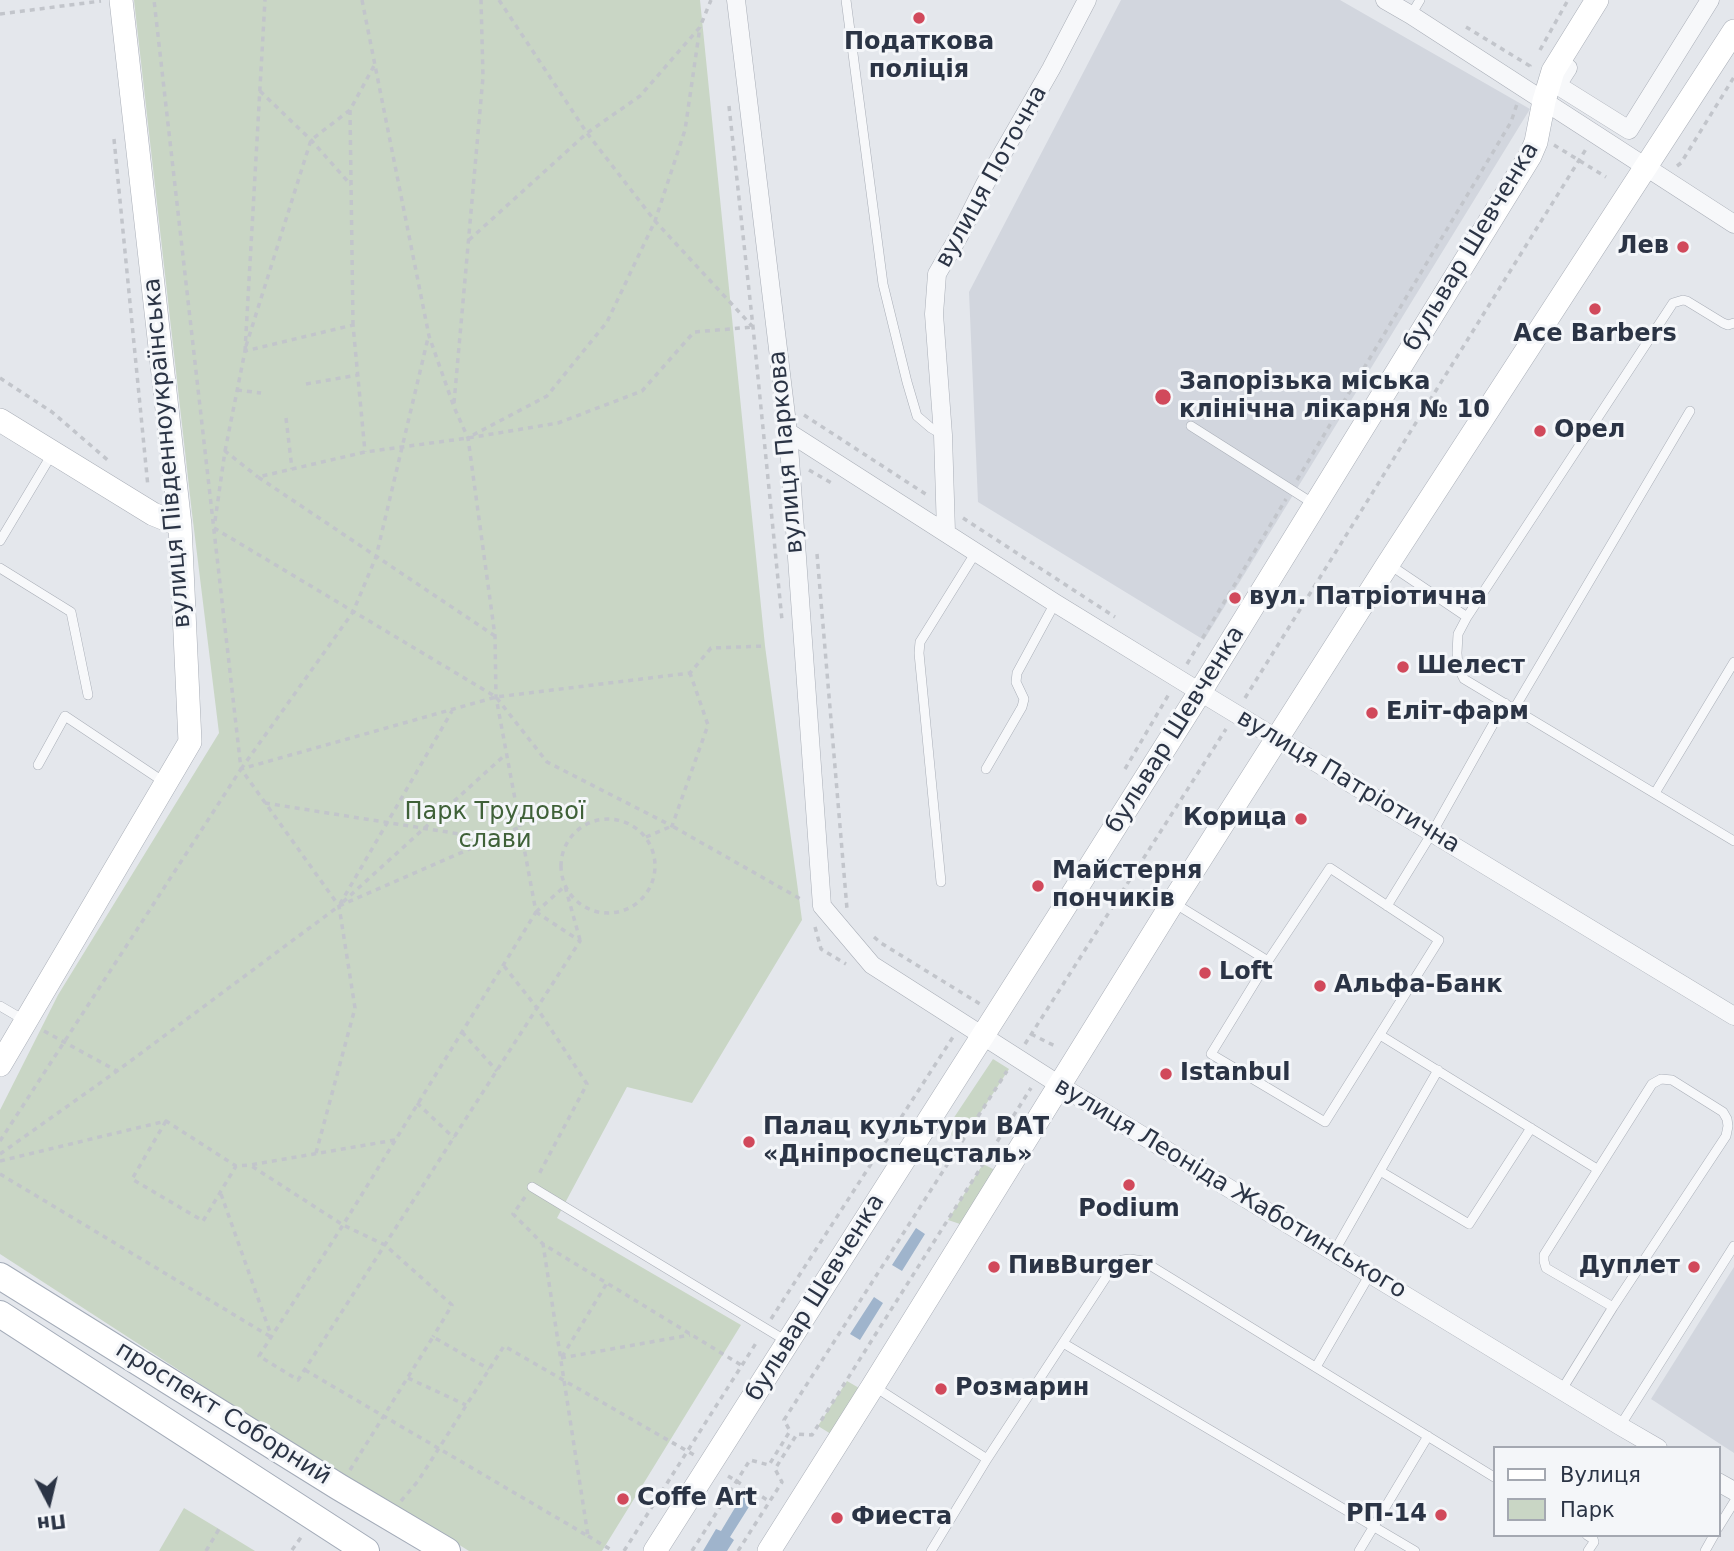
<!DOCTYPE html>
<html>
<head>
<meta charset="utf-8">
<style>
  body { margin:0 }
  #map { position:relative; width:1734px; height:1551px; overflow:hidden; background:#e4e7ec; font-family:"DejaVu Sans",sans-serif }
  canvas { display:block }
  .legend { position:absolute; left:1493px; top:1446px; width:228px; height:91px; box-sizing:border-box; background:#f4f6f9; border:2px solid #a4a8b1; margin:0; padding:9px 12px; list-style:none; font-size:21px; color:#2b3445 }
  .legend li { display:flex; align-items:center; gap:14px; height:35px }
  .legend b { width:35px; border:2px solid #a4a8b1 }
  .north { position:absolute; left:14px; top:1467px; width:70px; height:70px; -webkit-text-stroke:5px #f4f6f9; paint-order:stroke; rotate:173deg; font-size:19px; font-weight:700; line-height:28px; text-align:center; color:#2b3445 }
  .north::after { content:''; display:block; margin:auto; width:24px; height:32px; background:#2b3445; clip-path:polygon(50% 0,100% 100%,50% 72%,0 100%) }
</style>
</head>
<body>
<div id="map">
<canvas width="1734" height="1551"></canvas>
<ul class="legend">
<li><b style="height:9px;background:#fff"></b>Вулиця</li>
<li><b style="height:19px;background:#c9d6c5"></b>Парк</li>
</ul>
<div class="north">Пн</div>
</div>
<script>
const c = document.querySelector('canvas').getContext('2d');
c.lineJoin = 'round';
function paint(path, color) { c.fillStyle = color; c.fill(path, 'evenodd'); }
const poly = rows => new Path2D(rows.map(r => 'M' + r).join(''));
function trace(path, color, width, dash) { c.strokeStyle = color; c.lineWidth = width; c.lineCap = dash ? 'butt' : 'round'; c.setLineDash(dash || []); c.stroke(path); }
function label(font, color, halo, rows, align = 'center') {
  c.font = font + ' "DejaVu Sans",sans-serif'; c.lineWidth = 6; c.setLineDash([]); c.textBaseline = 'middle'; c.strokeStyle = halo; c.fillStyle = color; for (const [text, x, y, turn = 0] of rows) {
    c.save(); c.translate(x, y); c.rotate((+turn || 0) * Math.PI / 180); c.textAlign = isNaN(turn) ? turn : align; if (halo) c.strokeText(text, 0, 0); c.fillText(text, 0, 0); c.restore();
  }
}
paint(poly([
  [1121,0,1340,0,1530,109,1204,640,978,502,969,292],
  [1734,1267,1734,1453,1651,1399]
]), '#d2d6de');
paint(poly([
  [134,0,700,0,765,646,802,920,692,1103,627,1087,557,1218,741,1325,602,1551,469,1551,397,1506,345,1478,0,1254,0,1110,58,995,219,733,192,513],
  [993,1059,1009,1069,962,1141,952,1136,951,1131,953,1119],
  [983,1164,995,1170,960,1224,948,1220],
  [847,1381,859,1388,831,1434,818,1426],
  [184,1508,219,1529,255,1551,159,1551]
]), '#c9d6c5');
paint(poly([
  [916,1228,925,1234,902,1271,892,1265],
  [874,1297,883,1303,860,1340,850,1334],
  [742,1496,752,1502,730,1537,734,1540,727,1551,703,1551,716,1529,721,1531]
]), '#9fb4cc');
const lane = poly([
  [846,0,883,284,907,382,917,416,931,428,943,435],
  [1411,15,1420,0],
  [1734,323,1728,325,1723,323,1687,301,1683,300,1673,303,1467,617,1458,634,1457,653,1458,667,1464,679,1734,841],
  [1191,426,1314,504],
  [0,541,52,454],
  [1390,565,1467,617],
  [0,568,71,612,88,695],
  [1514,709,1690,411],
  [38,765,65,716,164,782],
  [986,769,1022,707,1024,699,1016,682,1017,673,1055,603],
  [1655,793,1734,662],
  [1330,868,1439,940,1325,1122,1211,1054,1268,961,1330,868],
  [941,882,919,653,920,642,976,552],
  [1174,903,1268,961],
  [1387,906,1432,833,1505,703],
  [0,1006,24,1020],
  [1380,1035,1597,1169],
  [1661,1079,1672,1080,1723,1112,1727,1119,1728,1126,1726,1136,1613,1307,1546,1268,1544,1261,1544,1255,1652,1084,1661,1079],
  [1380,1171,1438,1070],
  [532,1187,788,1342],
  [1334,1252,1380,1171,1469,1224,1531,1128],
  [1063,1343,1415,1551],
  [1316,1367,1370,1274],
  [875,1387,987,1459],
  [1561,1391,1613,1307],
  [1620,1426,1734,1246],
  [1718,1528,1734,1502],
  [1587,1535,1593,1539,1594,1542,1588,1551],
  [931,1551,987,1459,1114,1265,1122,1260,1130,1259,1143,1261,1494,1477],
  [1359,1551,1428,1436],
  [1705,1551,1714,1535]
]);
const street = poly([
  [736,0,788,432,822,906,872,965,1069,1091,1620,1426,1658,1448],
  [1385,0,1411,15,1734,224],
  [1568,68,1557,85,1629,130,1710,0],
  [788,432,1055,603,1200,692,1734,1016],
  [946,532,943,435,934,314,937,274,959,236,985,184,1051,69,1087,0],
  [1718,1482,1734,1491]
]);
const secondary = poly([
  [0,420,153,514,180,525],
  [0,1065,190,742,180,525,121,0],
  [655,1551,1057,919,1200,692,1530,156,1536,142,1544,101,1553,71,1597,0],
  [769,1551,873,1386,1173,902,1388,564,1734,31]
]);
const primary = poly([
  [0,1276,339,1487,447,1551],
  [0,1314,366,1551]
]);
trace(lane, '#a9aeb7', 10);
trace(street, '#a9aeb7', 19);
trace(secondary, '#a9aeb7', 24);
trace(primary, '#a3abb8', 28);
trace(poly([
  [362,0,429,336,454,407,468,438,495,636,496,697,536,912],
  [499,0,587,133,655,221,752,326],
  [0,14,101,1],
  [1466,27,1530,66,1529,70],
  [1540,50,1568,0],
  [260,91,311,140,351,185],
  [729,106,753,327,782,620],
  [114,139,148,487],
  [1554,145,1606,177],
  [1677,166,1681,163,1734,77],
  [469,240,587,133,640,96,700,27,711,0],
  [353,325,350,110,375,64],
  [246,346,311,140,350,110],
  [245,351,265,0],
  [0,378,52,412,110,462],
  [306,384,358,375],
  [237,390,261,393],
  [454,403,483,77,481,0],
  [804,415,927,495],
  [286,418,292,469],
  [473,435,547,396,607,322,655,221,685,130,700,27],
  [225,451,245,351,353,325,365,452],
  [809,470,835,485],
  [1297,480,1511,122,1517,104],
  [963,518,1115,617],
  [215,521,225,451,258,477],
  [214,528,496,697,547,762,672,826,708,725,690,673],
  [817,554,847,909],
  [495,636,258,477,365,452,468,438,558,423,642,391,694,332,753,327],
  [1187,664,1286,499],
  [1245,698,1586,149],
  [241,769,353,612,376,557,428,338],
  [1125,769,1169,694],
  [265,803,491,839],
  '561 866a47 47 0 1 1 94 0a47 47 0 1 1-94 0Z',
  [646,837,672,826,804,901],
  [343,902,506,754],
  [340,904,452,711],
  [536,912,580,941,298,1380,259,1356,343,1225,536,912],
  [536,912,565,886,580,940],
  [815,927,821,949,846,964],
  [874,937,881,943,980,1004],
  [504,966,537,1008,587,1084,538,1176],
  [44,1031,117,1071,339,906,520,827],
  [462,1032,497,1071],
  [1031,1034,1057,1047],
  [1025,1044,1226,729],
  [417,1103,454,1138],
  [166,1121,132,1179,203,1221,236,1166],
  [395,1140,250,1165,343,1225,385,1245,452,1305,433,1337],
  [0,1141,241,769,154,0],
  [316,1153,355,1008,339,906,241,769,496,697,690,673,711,648,765,646],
  [0,1154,117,1071],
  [0,1161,166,1121,236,1166,250,1165],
  [0,1174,271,1337],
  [221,1194,271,1335],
  [525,1197,513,1214,543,1244],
  [771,1319,953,1037],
  [562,1357,607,1283],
  [561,1358,690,1335],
  [305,1370,588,1536,543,1244,741,1365],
  [408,1378,466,1405],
  [350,1470,433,1337,489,1369],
  [728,1476,769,1501],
  [401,1501,418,1481,504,1346,694,1455],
  [588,1536,613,1551],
  [292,1550,302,1536],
  [206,1551,219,1529],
  [624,1551,758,1340],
  [692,1551,750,1460,769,1465,790,1431,784,1420,1007,1071],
  [738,1551,782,1482,775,1469,797,1434,812,1435,1031,1088]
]), '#c2c5cb', 3.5, [5, 5]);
trace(lane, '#f7f8fa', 9);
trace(street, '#f7f8fa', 18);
trace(secondary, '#fff', 23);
trace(primary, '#fff', 26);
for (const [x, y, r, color] of [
  [919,18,7,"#d1495b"],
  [1683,247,7,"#d1495b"],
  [1595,309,7,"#d1495b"],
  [1163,397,9,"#d1495b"],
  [1540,431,7,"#d1495b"],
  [1235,598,7,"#d1495b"],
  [1403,667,7,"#d1495b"],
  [1372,713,7,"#d1495b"],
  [1301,819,7,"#d1495b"],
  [1038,886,7,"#d1495b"],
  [1205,973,7,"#d1495b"],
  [1320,986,7,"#d1495b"],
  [1166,1074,7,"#d1495b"],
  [749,1142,7,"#d1495b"],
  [1129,1185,7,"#d1495b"],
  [994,1267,7,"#d1495b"],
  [1694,1267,7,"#d1495b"],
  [941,1389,7,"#d1495b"],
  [623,1499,7,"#d1495b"],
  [1441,1515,7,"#d1495b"],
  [837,1518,7,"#d1495b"]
]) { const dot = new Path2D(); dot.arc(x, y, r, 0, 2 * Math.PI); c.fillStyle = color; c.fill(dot); trace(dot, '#f4f6f9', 2.5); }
label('bold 24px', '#2b3445', '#f4f6f9', [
  ["Податкова",919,43,"center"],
  ["поліція",919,71,"center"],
  ["Лев",1669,247,"right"],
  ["Ace Barbers",1595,335,"center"],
  ["Запорізька міська",1179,383],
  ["клінічна лікарня № 10",1179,411],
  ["Орел",1554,431],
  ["вул. Патріотична",1249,598],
  ["Шелест",1417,667],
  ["Еліт-фарм",1386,713],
  ["Корица",1287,819,"right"],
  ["Майстерня",1052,872],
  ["пончиків",1052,900],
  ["Loft",1219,973],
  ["Альфа-Банк",1334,986],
  ["Istanbul",1180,1074],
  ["Палац культури ВАТ",763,1128],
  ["«Дніпроспецсталь»",763,1156],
  ["Podium",1129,1210,"center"],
  ["ПивBurger",1008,1267],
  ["Дуплет",1680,1267,"right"],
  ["Розмарин",955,1389],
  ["Coffe Art",637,1499],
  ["РП-14",1427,1515,"right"],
  ["Фиеста",851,1518]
], 'left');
label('24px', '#2b3445', '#f4f6f9', [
  ["вулиця Поточна",992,177,-61],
  ["бульвар Шевченка",1472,247,-59],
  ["вулиця Паркова",787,452,-95],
  ["вулиця Південноукраїнська",168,453,-95],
  ["бульвар Шевченка",1176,730,-58],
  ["вулиця Патріотична",1348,782,31],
  ["вулиця Леоніда Жаботинського",1230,1189,31],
  ["бульвар Шевченка",816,1298,-58],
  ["проспект Соборний",223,1414,32]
]);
label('24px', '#3f6138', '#f4f6f9', [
  ["Парк Трудової",495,813],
  ["слави",495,841]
]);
</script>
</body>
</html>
